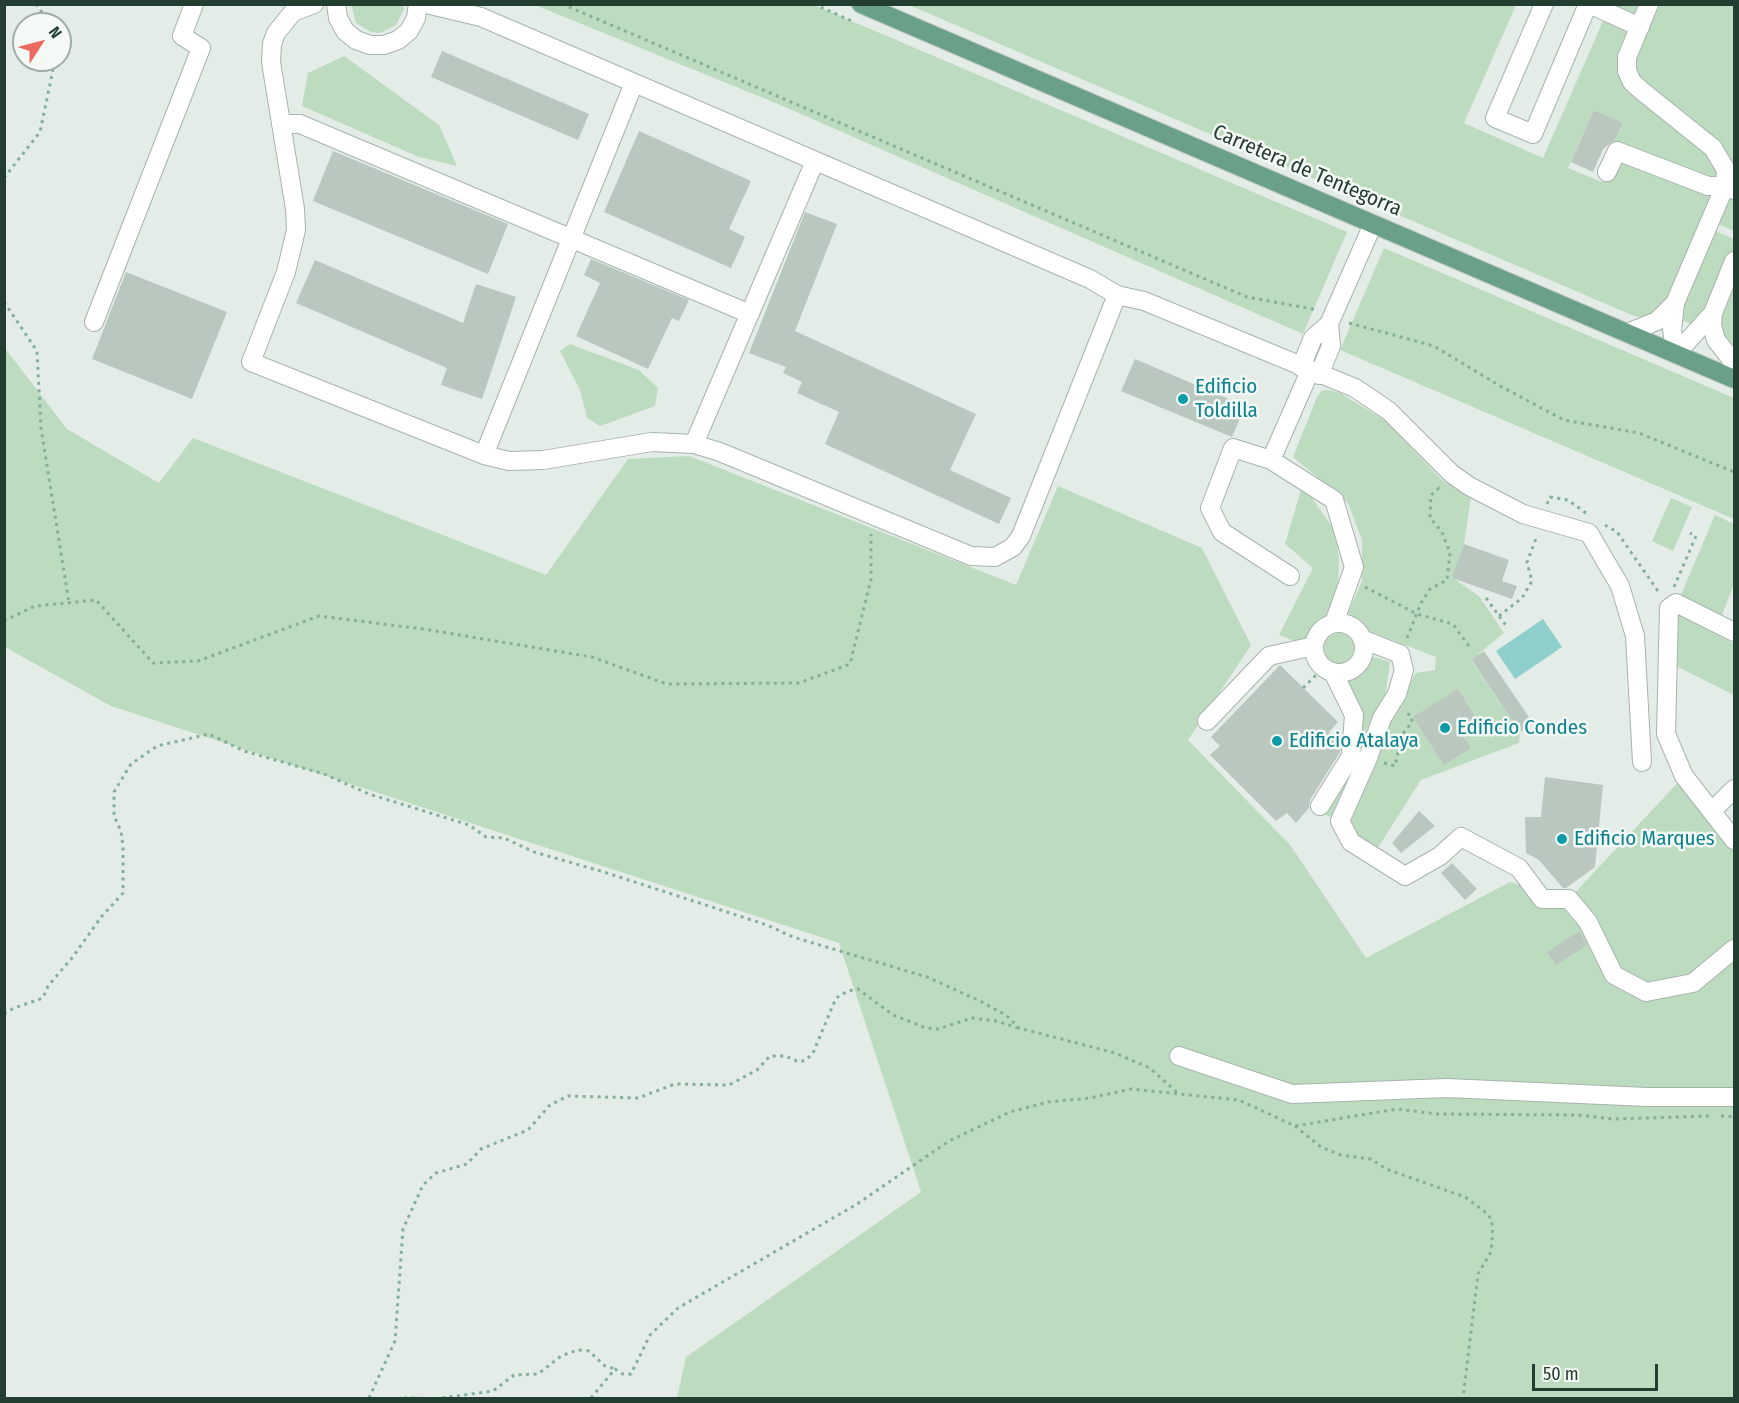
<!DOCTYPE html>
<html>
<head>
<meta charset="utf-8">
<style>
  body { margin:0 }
  #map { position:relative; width:1739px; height:1403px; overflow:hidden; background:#e3ece6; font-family:"Fira Sans Condensed",sans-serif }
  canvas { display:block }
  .frame { position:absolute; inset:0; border:6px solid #233d31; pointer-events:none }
  .north { position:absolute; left:12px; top:12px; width:60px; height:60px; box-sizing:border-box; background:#f4f9f5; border:2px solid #a0aea7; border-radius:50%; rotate:54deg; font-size:16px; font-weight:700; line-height:24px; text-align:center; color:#233d31 }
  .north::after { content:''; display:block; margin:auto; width:21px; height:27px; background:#ec6962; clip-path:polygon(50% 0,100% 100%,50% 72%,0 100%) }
  .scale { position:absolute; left:1532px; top:1364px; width:126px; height:27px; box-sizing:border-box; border:3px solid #233d31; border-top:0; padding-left:8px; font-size:18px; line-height:21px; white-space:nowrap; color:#233d31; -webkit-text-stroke:4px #f4f9f5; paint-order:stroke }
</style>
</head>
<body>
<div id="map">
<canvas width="1739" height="1403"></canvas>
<div class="frame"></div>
<div class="north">N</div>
<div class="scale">50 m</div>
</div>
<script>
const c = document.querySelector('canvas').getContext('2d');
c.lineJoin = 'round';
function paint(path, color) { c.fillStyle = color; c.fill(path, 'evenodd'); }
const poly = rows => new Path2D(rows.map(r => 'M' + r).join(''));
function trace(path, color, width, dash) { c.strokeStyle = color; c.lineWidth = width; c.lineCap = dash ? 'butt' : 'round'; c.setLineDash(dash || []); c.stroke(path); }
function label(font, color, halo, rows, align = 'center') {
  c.font = font + ' "Fira Sans Condensed",sans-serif'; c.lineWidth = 5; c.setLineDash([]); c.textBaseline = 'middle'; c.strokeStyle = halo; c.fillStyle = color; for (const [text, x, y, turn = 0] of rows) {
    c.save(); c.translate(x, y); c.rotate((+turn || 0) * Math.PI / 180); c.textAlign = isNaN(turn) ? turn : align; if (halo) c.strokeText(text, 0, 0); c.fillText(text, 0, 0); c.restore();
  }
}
paint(poly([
  [351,4,403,5,404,9,396,25,380,33,371,32,356,23],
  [535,5,814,5,1347,232,1303,334,778,104],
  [909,5,1516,5,1464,123,1543,158,1610,5,1734,5,1734,231,1711,221,1708,228,1734,239,1734,346,1725,336,1659,312,1640,317,1634,316],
  [1594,110,1623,123,1612,148,1617,151,1602,182,1568,168],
  [344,56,439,125,457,166,419,157,302,106,308,73],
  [1384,248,1734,398,1734,519,1340,350],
  [570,344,639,370,658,388,655,406,600,426,587,418,580,390,560,351],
  [4,347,67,429,159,483,193,438,546,575,628,459,689,456,1016,585,1058,486,1202,548,1251,645,1188,740,1291,846,1366,958,1510,882,1569,899,1684,776,1734,842,1734,1398,677,1398,686,1357,921,1192,839,943,111,706,5,647],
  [1329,390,1340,393,1386,421,1443,481,1471,497,1464,544,1453,578,1479,596,1504,633,1471,660,1520,732,1519,743,1421,780,1377,849,1355,835,1348,808,1396,705,1416,673,1435,670,1436,657,1367,630,1348,613,1362,581,1362,540,1348,503,1293,457,1317,397,1321,391],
  [1301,490,1310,495,1335,531,1339,558,1338,586,1326,616,1302,644,1279,635,1313,568,1285,544],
  [1671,498,1692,507,1673,551,1652,541],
  [1715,515,1734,524,1734,584,1722,615,1680,597],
  [1675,613,1734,644,1734,695,1676,666],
  '1324 648a15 15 0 1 1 30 0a15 15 0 1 1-30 0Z',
  [1370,656,1390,662,1384,706,1369,724,1357,765,1333,818,1319,812,1355,758,1347,684,1349,678,1365,665]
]), '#bddcbf');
paint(poly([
  [1543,619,1562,647,1515,679,1496,651]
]), '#8ecfcc');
paint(poly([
  [442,51,589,114,578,140,431,77],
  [1594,110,1623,123,1615,140,1603,149,1593,172,1571,162],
  [639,131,751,181,729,229,745,237,731,268,604,212],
  [333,151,508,224,488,274,313,201],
  [805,212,837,224,795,331,976,414,950,470,1011,498,999,524,825,444,839,412,797,393,802,382,783,373,786,367,749,353],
  [591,259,689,300,679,321,672,318,648,369,576,336,600,283,584,275],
  [315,260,463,323,476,284,516,297,482,399,441,385,447,368,296,303],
  [126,272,227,312,192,399,92,359],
  [1135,359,1245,406,1232,437,1121,391],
  [1464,544,1509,560,1502,581,1517,586,1512,599,1452,578],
  [1484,651,1533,723,1520,732,1471,659],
  [1280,665,1338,722,1329,732,1341,744,1340,752,1310,800,1309,808,1296,823,1287,813,1276,821,1210,755,1220,746,1211,737],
  [1458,689,1479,723,1462,734,1471,748,1444,765,1413,717],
  [1545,777,1603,785,1595,867,1566,888,1563,888,1539,860,1526,853,1525,817,1541,817],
  [1419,811,1435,826,1401,853,1392,843],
  [1452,863,1477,889,1465,900,1441,873],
  [1579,931,1587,945,1556,965,1547,952]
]), '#b9c7bf');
const minor = poly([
  [314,4,293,12,276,33,272,44,271,62,295,209,296,230,286,272,251,362,484,455,509,461,543,460,652,442,694,444,720,452,971,556,995,557,1013,547,1021,536,1117,295],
  [336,4,338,18,345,31,356,40,370,45,384,45,398,40,409,31,416,18,418,4],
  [426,4,481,17,1090,279,1117,295,1144,301,1355,388,1389,411,1452,474,1469,486,1523,514,1589,533,1620,586,1635,636,1642,762],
  [1544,4,1495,118,1533,134,1588,4],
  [1589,4,1640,27],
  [1649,4,1627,57,1627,71,1632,82,1642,91,1713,148,1726,170,1725,186,1675,303,1672,330,1676,354,1713,313],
  [281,124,300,124,750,314],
  [1607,172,1617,151,1708,186,1725,186,1734,190],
  [1734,261,1713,313,1712,325,1716,340,1734,363],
  [94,322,201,48,182,36,194,4],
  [1627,333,1657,321,1675,303],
  [1301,367,1313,338,1329,324,1373,224],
  [1310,371,1271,460,1334,500,1354,567,1334,623],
  [1319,375,1331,346,1329,324],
  [694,444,815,161],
  [484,455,634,83],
  [1271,460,1233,448,1210,508,1222,532,1290,576],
  '1314 648a25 25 0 1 1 50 0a25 25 0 1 1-50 0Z',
  [1734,632,1676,603,1669,608,1666,734,1684,776,1734,840],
  [1362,639,1400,654,1404,670,1397,694,1382,718,1368,758,1340,821,1351,842,1405,876,1440,856,1461,837,1519,868,1542,899,1569,899,1588,922,1614,975,1646,992,1693,983,1734,949],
  [1207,721,1269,656,1314,646],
  [1320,806,1351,756,1354,715,1333,672],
  [1712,811,1734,789],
  [1179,1056,1292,1094,1447,1088,1647,1097,1734,1097]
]);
const major = poly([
  [861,4,1734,379]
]);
trace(minor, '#a6b4ac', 20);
trace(major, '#c1c9c5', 20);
trace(poly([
  [36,4,50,24],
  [562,4,1247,297,1318,310],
  [814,4,854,22],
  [4,178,40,132,55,60],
  [4,302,37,351,41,428,69,603],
  [1349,323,1434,346,1500,386,1564,420,1639,433,1734,472],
  [1547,504,1550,497,1568,500,1586,513],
  [1605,525,1617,532,1660,594],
  [1365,587,1417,614,1453,624,1471,649],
  [1674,587,1696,536,1690,533],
  [1486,598,1507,627],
  [1499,616,1522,598,1532,581,1527,562,1537,536],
  [4,621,35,606,96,600,153,663,198,661,319,616,423,629,592,657,667,684,799,683,850,664,871,579,871,534],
  [1407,638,1421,603,1430,589,1447,580,1450,553,1442,532,1430,518,1431,495,1439,488,1443,490],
  [1303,688,1317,674],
  [1384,763,1395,766,1402,735,1412,722,1411,715,1404,713],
  [4,1014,14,1008,43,998,48,986,72,958,102,916,123,893,123,847,121,831,114,816,114,792,131,764,157,746,209,734,244,751,324,774,369,794,469,825,486,837,504,838,534,852,604,872,767,925,793,937,927,977,980,1001,1006,1015,1019,1028,1115,1053,1150,1068,1179,1094],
  [1721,1116,1734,1117],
  [1295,1126,1321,1147,1341,1155,1371,1159,1386,1169,1465,1197,1489,1215,1493,1227,1491,1252,1478,1274,1463,1398],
  [369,1398,395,1341,403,1229,423,1185,436,1173,467,1164,481,1149,528,1130,550,1105,568,1096,638,1098,675,1084,729,1085,757,1070,770,1056,785,1056,799,1062,806,1060,813,1053,836,998,848,991,858,989,893,1015,926,1028,938,1029,972,1018,996,1021,1018,1028],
  [404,1398,420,1398],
  [442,1398,493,1391,514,1375,538,1374,561,1356,578,1350,589,1351,605,1366,615,1369],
  [591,1398,615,1369,623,1374,631,1374,650,1335,678,1308,857,1204,949,1141,1010,1112,1048,1102,1090,1098,1131,1089,1239,1100,1295,1126,1397,1109,1438,1114,1578,1115,1613,1119,1709,1116]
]), '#85af99', 3, [3, 4.5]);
trace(minor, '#fff', 18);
trace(major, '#6aa087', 18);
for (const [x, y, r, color] of [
  [1183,399,6,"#0f9aa8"],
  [1445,728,6,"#0f9aa8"],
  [1277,741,6,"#0f9aa8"],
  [1562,839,6,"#0f9aa8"]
]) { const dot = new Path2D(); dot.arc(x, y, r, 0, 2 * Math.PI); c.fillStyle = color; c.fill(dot); trace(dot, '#f4f9f5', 2); }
label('21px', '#233d31', '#f4f9f5', [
  ["Carretera de Tentegorra",1307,171,23]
]);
label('21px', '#0d838f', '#f4f9f5', [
  ["Edificio",1195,387],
  ["Toldilla",1195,411],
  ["Edificio Condes",1457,728],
  ["Edificio Atalaya",1289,741],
  ["Edificio Marques",1574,839]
], 'left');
</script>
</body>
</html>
